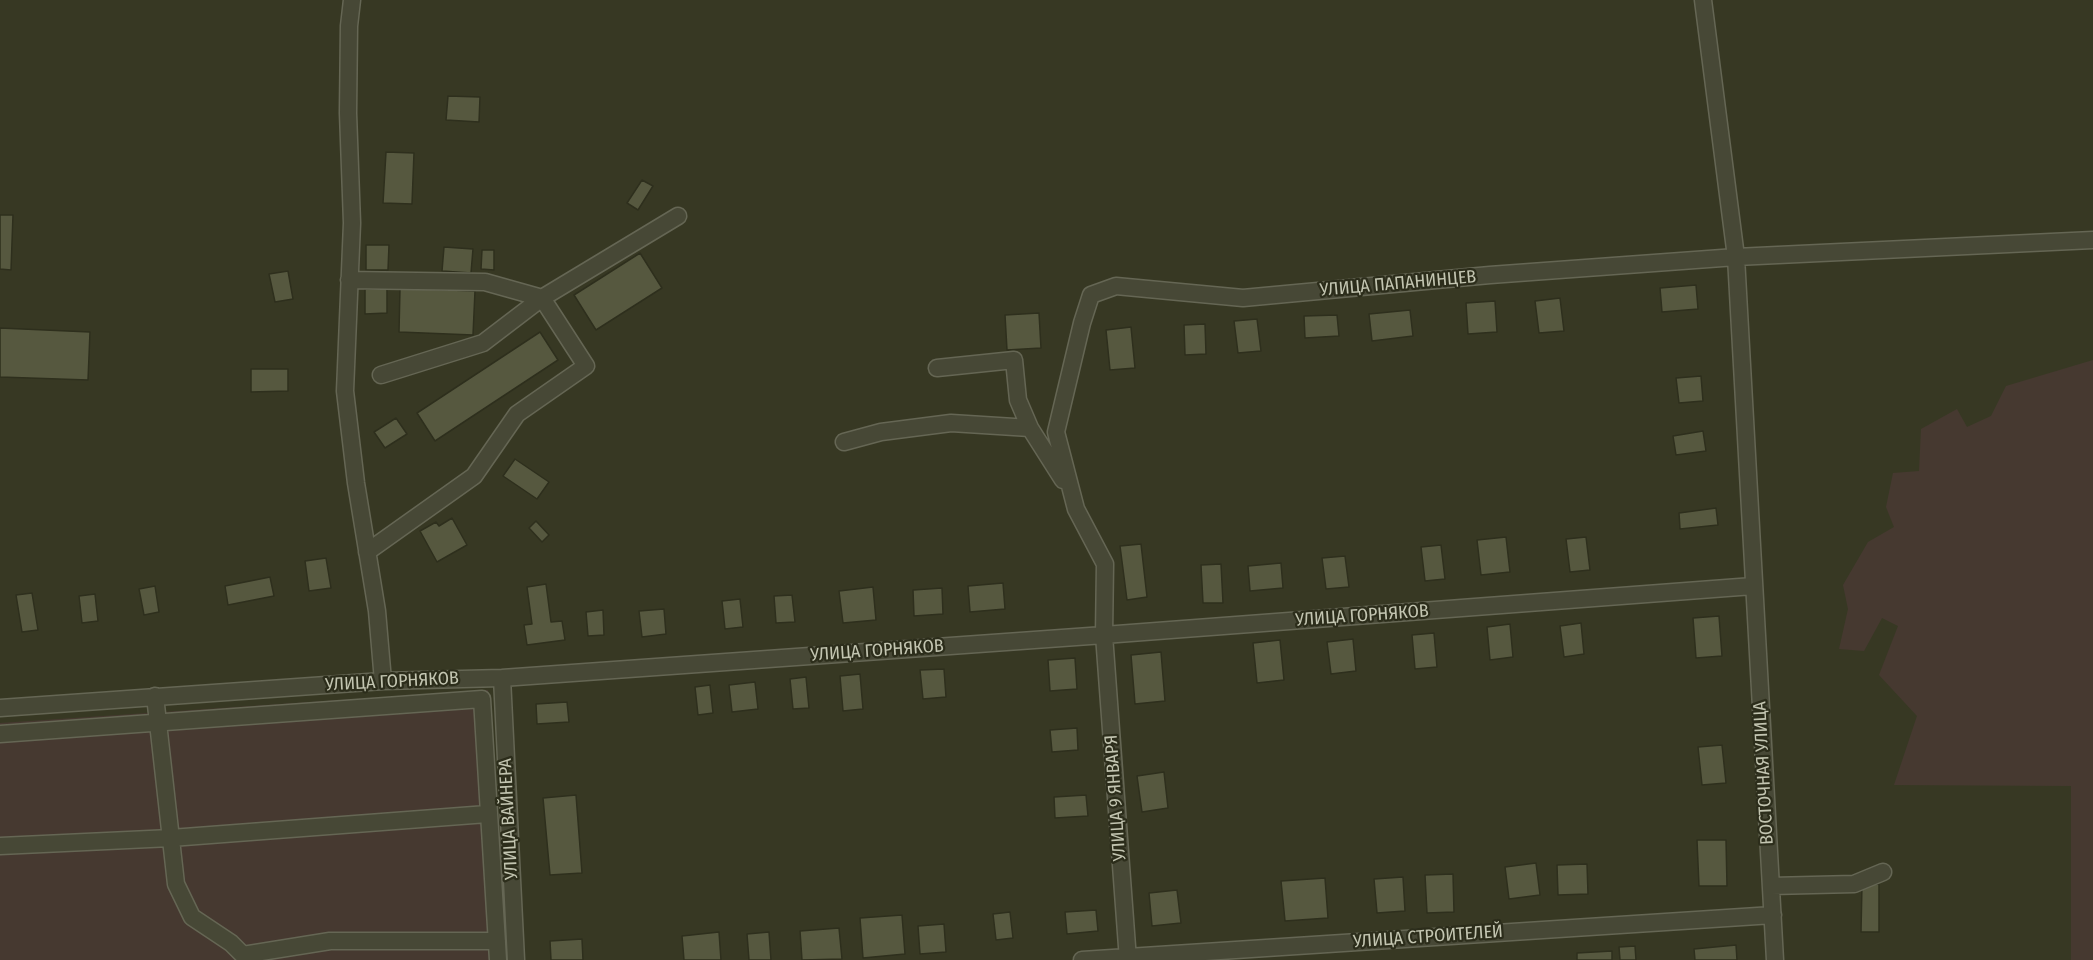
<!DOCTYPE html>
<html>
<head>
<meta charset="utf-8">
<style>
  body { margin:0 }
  canvas { display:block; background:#373823 }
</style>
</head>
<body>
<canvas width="2093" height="960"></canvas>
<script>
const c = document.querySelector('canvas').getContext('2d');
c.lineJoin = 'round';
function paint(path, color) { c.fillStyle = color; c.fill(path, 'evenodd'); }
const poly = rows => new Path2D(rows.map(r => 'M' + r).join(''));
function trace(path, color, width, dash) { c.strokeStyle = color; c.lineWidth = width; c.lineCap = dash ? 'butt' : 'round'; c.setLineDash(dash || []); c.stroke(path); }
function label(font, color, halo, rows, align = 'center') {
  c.font = font + ' "Fira Sans Condensed",sans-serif'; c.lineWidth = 4.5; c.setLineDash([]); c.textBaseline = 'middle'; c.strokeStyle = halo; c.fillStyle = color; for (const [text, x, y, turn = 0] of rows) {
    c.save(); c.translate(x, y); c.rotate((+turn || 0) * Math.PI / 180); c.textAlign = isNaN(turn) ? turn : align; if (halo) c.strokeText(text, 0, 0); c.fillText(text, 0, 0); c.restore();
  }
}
paint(poly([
  [2093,360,2093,960,2071,960,2071,786,1894,785,1917,716,1879,675,1898,626,1882,618,1864,651,1839,649,1848,609,1843,585,1868,542,1894,527,1886,507,1893,473,1919,471,1921,429,1957,409,1967,427,1991,416,2006,386],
  [488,690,507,960,0,960,0,723]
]), '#463930');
const building = poly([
  [448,96,480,97,479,122,446,120,448,96],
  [386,152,414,153,412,204,383,203,386,152],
  [642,180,653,186,638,210,627,203,642,180],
  [0,215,13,215,11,270,0,269,0,215],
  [366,245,389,245,388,270,366,270,366,245],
  [444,247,473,249,471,273,442,271,444,247],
  [482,250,494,250,494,270,481,269,482,250],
  [640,253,662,288,596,330,574,295,640,253],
  [288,271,293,299,275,302,269,274,288,271],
  [1696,285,1698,309,1662,312,1660,288,1696,285],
  [400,288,475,291,473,335,399,332,400,288],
  [365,289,387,289,387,313,365,314,365,289],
  [1560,298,1564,331,1539,333,1535,301,1560,298],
  [1495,301,1497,332,1468,334,1466,303,1495,301],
  [1410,310,1413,336,1372,341,1369,314,1410,310],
  [1039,313,1041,348,1007,350,1005,315,1039,313],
  [1337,315,1339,336,1305,338,1304,316,1337,315],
  [1257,319,1261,351,1238,353,1234,321,1257,319],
  [1205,324,1206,354,1185,355,1184,325,1205,324],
  [1131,327,1135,368,1110,370,1106,330,1131,327],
  [0,328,90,332,88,380,0,377,0,328],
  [540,332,558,360,435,441,417,413,540,332],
  [251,369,288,369,288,391,251,392,251,369],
  [1701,376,1703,401,1679,403,1676,378,1701,376],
  [396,418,407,434,385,448,374,432,396,418],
  [1703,431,1706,451,1676,455,1673,436,1703,431],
  [515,459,549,482,537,499,503,476,515,459],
  [1716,508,1718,525,1680,529,1679,513,1716,508],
  [452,518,467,545,437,562,420,531,436,522,439,526,452,518],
  [536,521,549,535,542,542,529,528,536,521],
  [1506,537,1510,572,1481,575,1477,540,1506,537],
  [1586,537,1590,570,1570,572,1566,539,1586,537],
  [1141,544,1147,597,1127,600,1120,546,1141,544],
  [1441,545,1445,579,1425,581,1421,547,1441,545],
  [1345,556,1349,587,1326,589,1322,558,1345,556],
  [326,558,331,588,309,591,305,561,326,558],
  [1281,563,1283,588,1250,591,1248,566,1281,563],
  [1221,564,1223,603,1203,603,1201,565,1221,564],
  [270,577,274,596,228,605,225,586,270,577],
  [1003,583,1005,609,970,612,968,586,1003,583],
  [546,584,551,622,562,621,565,640,527,645,524,625,532,624,527,587,546,584],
  [155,586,159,612,144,615,139,589,155,586],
  [873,587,876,620,843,623,839,591,873,587],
  [942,588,943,614,914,616,913,590,942,588],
  [32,593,38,630,22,632,16,595,32,593],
  [95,594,98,621,82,623,79,596,95,594],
  [792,595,795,622,776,623,774,596,792,595],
  [740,599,743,627,725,629,722,601,740,599],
  [664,609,666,634,642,637,639,611,664,609],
  [603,610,604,635,588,636,586,612,603,610],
  [1719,616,1722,656,1696,658,1693,618,1719,616],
  [1581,623,1584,654,1564,657,1560,626,1581,623],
  [1510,624,1513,657,1490,660,1487,627,1510,624],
  [1434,633,1437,667,1415,669,1412,635,1434,633],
  [1353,639,1356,671,1331,674,1327,642,1353,639],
  [1280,640,1284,680,1257,683,1253,643,1280,640],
  [1161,652,1165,701,1135,704,1131,655,1161,652],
  [1075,658,1077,689,1050,691,1048,660,1075,658],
  [944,669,946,697,923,699,920,670,944,669],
  [860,674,863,709,843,711,840,676,860,674],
  [806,677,809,708,793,709,790,679,806,677],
  [755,682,758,709,732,712,729,685,755,682],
  [710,685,713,713,698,715,695,687,710,685],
  [567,702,569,722,537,724,536,704,567,702],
  [1077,728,1078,750,1052,752,1050,730,1077,728],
  [1722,745,1726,783,1702,785,1698,747,1722,745],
  [1164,772,1168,808,1142,812,1137,776,1164,772],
  [576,795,582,873,550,875,543,798,576,795],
  [1086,795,1088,816,1055,818,1054,797,1086,795],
  [1697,840,1726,840,1727,886,1699,886,1697,840],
  [1536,863,1540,895,1509,899,1505,867,1536,863],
  [1587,864,1588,894,1558,895,1557,865,1587,864],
  [1453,874,1454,912,1427,913,1425,875,1453,874],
  [1403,877,1405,911,1377,913,1374,879,1403,877],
  [1325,878,1328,918,1285,921,1281,881,1325,878],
  [1862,884,1879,884,1879,932,1861,932,1862,884],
  [1177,890,1181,923,1152,926,1149,893,1177,890],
  [1096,910,1098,931,1067,934,1065,912,1096,910],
  [1010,912,1013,938,996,940,993,914,1010,912],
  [902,915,905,954,863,958,860,918,902,915],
  [944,924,946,952,920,954,918,926,944,924],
  [839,928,842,959,802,960,800,931,839,928],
  [719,932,721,960,684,960,682,936,719,932],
  [769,932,771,960,749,960,747,934,769,932],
  [582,939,583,960,551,960,550,941,582,939],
  [1736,945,1737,960,1695,960,1694,949,1736,945],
  [1635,946,1636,960,1620,960,1619,947,1635,946],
  [1612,951,1612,960,1577,960,1577,953,1612,951]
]);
paint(building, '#56583f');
trace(building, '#2e2f1d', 1.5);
const minor = poly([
  [352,0,349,26,348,113,352,223,345,391,356,483,377,611,383,681],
  [1703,0,1736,257,1775,960],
  [349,280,485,282,542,298,678,216],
  [937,368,1014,360,1018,400,1030,428],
  [844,442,881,432,951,423,1030,428,1063,480],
  [367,552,474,476,517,414,586,366,542,298,483,343,381,375],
  [502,678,516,960],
  [155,696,176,884,192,917,231,943,248,960],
  [0,708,383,681,502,678,1104,635,1753,586],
  [0,734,482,699,498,960],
  [0,846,171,838,487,814],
  [1771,886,1854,884,1883,872],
  [243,955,330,941,497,941],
  [1082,960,1773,915],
  [1128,960,1104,635,1105,564,1076,509,1056,432,1082,323,1091,295,1116,286,1243,298,1490,275,1736,257,2093,240]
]);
trace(minor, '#656654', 19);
trace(minor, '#474836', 16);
label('18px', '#c3c5b1', '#2c2d1b', [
  ["УЛИЦА ПАПАНИНЦЕВ",1398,284,-5],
  ["УЛИЦА ГОРНЯКОВ",1362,616,-4],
  ["УЛИЦА ГОРНЯКОВ",877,651,-4],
  ["УЛИЦА ГОРНЯКОВ",392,682,-3],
  ["ВОСТОЧНАЯ УЛИЦА",1764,773,-93],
  ["УЛИЦА 9 ЯНВАРЯ",1116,798,-94],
  ["УЛИЦА ВАЙНЕРА",509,819,-93],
  ["УЛИЦА СТРОИТЕЛЕЙ",1428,937,-4]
]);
</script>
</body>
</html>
